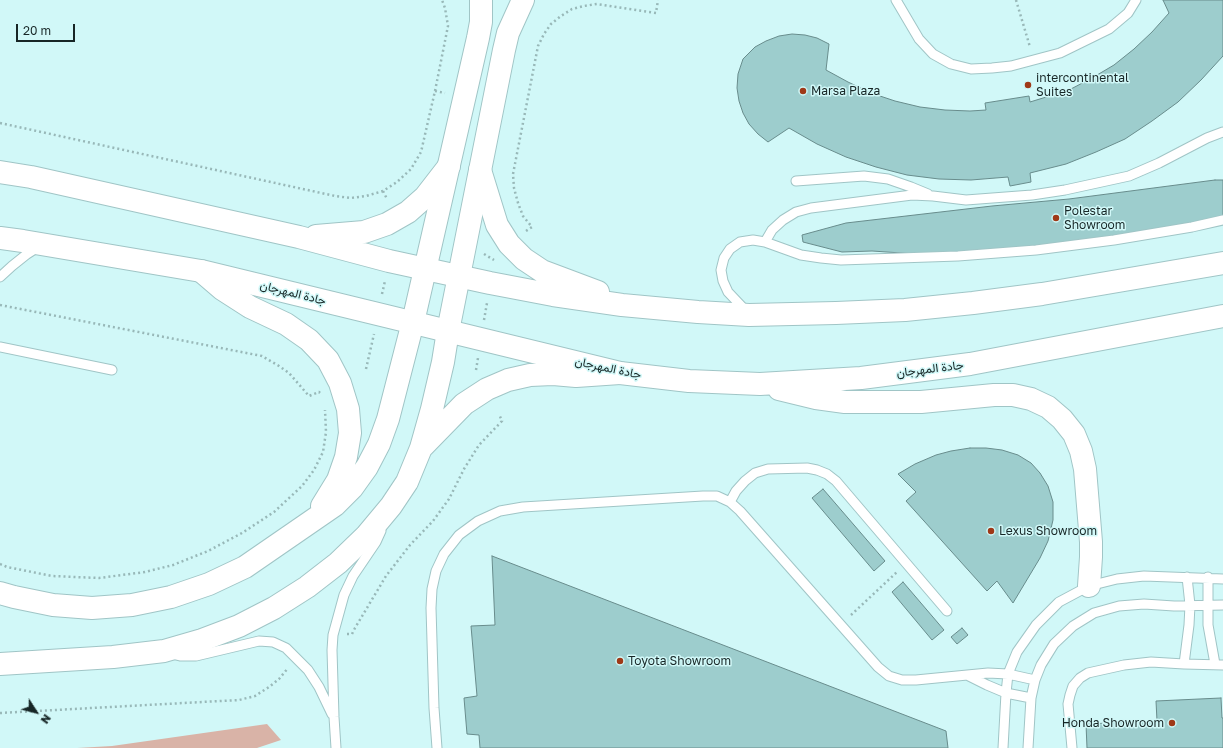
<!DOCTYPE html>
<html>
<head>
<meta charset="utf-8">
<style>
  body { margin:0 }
  #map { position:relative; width:1223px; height:748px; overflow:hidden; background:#d1f8f8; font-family:"Golos Text",sans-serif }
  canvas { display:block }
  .north { position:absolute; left:16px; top:692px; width:40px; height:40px; -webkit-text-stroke:3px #d1f8f8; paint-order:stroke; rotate:126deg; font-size:11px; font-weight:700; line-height:16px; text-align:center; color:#172626 }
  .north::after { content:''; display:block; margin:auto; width:14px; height:18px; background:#172626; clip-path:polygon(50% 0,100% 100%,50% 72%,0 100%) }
  .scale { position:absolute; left:16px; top:24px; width:59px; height:18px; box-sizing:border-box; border:2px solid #172626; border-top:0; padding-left:5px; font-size:12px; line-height:14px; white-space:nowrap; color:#172626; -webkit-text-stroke:3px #d1f8f8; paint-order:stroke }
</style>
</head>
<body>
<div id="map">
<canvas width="1223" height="748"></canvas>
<div class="north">N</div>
<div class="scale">20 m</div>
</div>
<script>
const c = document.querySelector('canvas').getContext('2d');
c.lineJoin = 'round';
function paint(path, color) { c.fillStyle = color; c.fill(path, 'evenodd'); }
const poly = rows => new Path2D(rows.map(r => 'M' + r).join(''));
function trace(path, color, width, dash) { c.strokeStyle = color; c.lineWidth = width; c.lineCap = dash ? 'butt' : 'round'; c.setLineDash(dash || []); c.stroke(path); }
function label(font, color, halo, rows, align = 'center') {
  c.font = font + ' "Golos Text",Vazirmatn,sans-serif'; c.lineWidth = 3; c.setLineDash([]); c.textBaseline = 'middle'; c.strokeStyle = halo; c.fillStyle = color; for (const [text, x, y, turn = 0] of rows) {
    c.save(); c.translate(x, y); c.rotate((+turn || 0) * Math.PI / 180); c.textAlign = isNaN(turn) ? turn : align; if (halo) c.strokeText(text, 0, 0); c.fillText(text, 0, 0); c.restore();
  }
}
paint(poly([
  [267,724,281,740,257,748,77,748,112,746]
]), '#d9b3a7');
const building = poly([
  [1163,0,1223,0,1223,56,1201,80,1178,102,1152,121,1125,139,1096,152,1066,164,1030,173,1031,182,1010,186,1008,177,971,180,939,179,907,175,876,167,846,157,817,144,789,128,768,142,758,134,749,124,743,113,739,101,737,88,738,74,743,59,755,47,766,41,779,36,792,34,805,35,817,38,829,44,826,70,848,82,871,93,895,101,920,107,945,110,970,111,986,110,985,103,1029,96,1030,102,1069,90,1092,78,1114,65,1134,49,1152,32,1169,13,1163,0],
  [1215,180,1223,180,1223,217,1147,232,1047,246,931,255,872,251,842,252,803,242,802,235,846,223,992,206,1069,199,1215,180],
  [970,448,986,448,1002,450,1018,455,1031,463,1040,473,1048,486,1053,502,1053,520,1048,541,1040,558,1013,603,997,581,987,591,906,501,916,492,898,474,915,464,936,455,951,451,970,448],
  [823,489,885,561,874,571,812,498,823,489],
  [492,556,946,731,948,748,480,748,479,735,467,734,464,698,477,696,471,626,495,625,492,556],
  [903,582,944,630,932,640,892,592,903,582],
  [962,628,968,635,957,644,951,637,962,628],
  [1221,698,1222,718,1223,718,1223,748,1087,748,1086,724,1157,721,1156,701,1221,698]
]);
paint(building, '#9dcdcd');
trace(building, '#688c8c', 1);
const service = poly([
  [896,0,919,39,933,54,951,64,971,69,992,68,1011,66,1060,53,1109,29,1128,13,1136,0],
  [796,181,864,176,888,179,911,187,928,194],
  [765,242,772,230,783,220,796,212,811,208,912,195,933,196,966,200,1032,195,1065,190,1129,176,1159,163,1207,138,1223,132],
  [0,277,12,266,27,254,38,247],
  [747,312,728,292,723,281,721,270,724,258,730,249,740,242,753,240,765,242,801,255,821,258,841,260,958,256,1036,250,1114,240,1192,227,1223,220],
  [0,347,112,370],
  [730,502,736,491,745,481,755,473,768,469,807,468,817,470,827,474,836,481,947,611],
  [1208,577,1208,625,1215,664],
  [176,655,180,656,196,656,259,641,273,642,286,648,308,670,319,687,332,714],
  [1184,664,1189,625,1190,605,1187,577],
  [969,676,987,685,1006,693,1031,698],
  [336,748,334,717,332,650,333,635,344,595,353,576,376,542,381,531],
  [437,748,434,708,431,608,432,589,436,571,444,554,459,535,478,521,500,511,523,507,703,496,717,496,730,502,740,511,878,667,889,676,902,680,916,680,988,673,1008,674,1035,680],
  [1003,748,1006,693,1008,674,1017,652,1036,625,1059,602,1089,586,1117,579,1144,576,1223,579],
  [1028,748,1031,698,1035,680,1041,665,1054,644,1073,626,1094,613,1119,606,1144,604,1174,606,1223,605],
  [1072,748,1068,704,1070,695,1073,686,1080,678,1088,673,1124,665,1151,662,1184,664,1223,665]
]);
const tertiary = poly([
  [413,322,478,38,481,22,481,0],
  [448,331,504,50,508,33,523,0]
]);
const secondary = poly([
  [480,170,497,225,509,244,524,259,542,271,598,292],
  [0,172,31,177,299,237,389,261,490,283,553,295,622,305,698,312,749,315,836,313,905,310,973,303,1042,294,1223,263],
  [316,236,364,232,387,224,408,212,425,197,449,166],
  [0,238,23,241,201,271,620,373,689,381,760,384,861,378,970,364,1223,316],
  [779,389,816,398,845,402,921,402,994,395,1013,395,1031,399,1048,407,1062,419,1074,434,1081,451,1085,469,1091,542,1091,557,1089,586]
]);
const motorway = poly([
  [201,271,222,289,250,307,286,324,309,340,328,360,340,383,348,409,350,433,346,457,338,480,322,506],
  [423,446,464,404,487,389,508,380,530,375,553,374,576,376,620,373],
  [0,593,14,597,53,605,92,608,132,605,171,597,209,584,245,567,335,505,352,488,367,467,379,444,388,419,413,322],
  [0,664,113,657,164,651,202,640,239,626,274,608,307,587,338,563,366,536,391,506,407,482,421,448,432,409,443,362,448,331]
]);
trace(service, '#a0c5c6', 11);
trace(tertiary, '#a0c5c6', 24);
trace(secondary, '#a0c5c6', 24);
trace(motorway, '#a0c5c6', 24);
trace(poly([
  [1016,0,1030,47],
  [435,91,445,93],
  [0,123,335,196,351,198,366,196,383,191,397,182,411,169,421,152,435,91,448,26,445,8,442,0],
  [383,191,387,199],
  [526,231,532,227,523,216,518,203,514,188,513,174,538,46,544,34,551,24,561,16,572,9,584,6,597,4,656,13,658,0],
  [484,254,494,260],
  [382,294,385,281],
  [0,305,262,356,279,366,289,373,309,396,319,392,320,393],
  [484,320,487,303],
  [366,369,374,334],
  [476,370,478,358],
  [0,564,7,567,52,576,99,578,145,572,173,565,208,551,242,533,274,512,302,486,314,470,323,452,326,432,325,410],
  [851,615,897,572],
  [347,634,352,634,355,628,386,576,410,545,433,521,449,499,464,469,479,445,502,421,499,414],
  [0,713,239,700,255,696,269,687,279,679,288,668]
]), '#98b8b8', 2.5, [2, 3]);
trace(service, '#fff', 9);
trace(tertiary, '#fff', 22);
trace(secondary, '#fff', 22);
trace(motorway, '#fff', 22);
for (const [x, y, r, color] of [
  [1028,85,4,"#9f3817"],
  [803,91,4,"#9f3817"],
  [1056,218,4,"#9f3817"],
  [991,531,4,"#9f3817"],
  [620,661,4,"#9f3817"],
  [1172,723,4,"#9f3817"]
]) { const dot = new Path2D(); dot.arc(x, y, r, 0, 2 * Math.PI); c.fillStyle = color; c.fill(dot); trace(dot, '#d1f8f8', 1.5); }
label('12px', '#172626', '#d1f8f8', [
  ["intercontinental",1036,78],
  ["Suites",1036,92],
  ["Marsa Plaza",811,91],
  ["Polestar",1064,211],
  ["Showroom",1064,225],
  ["Lexus Showroom",999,531],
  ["Toyota Showroom",628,661],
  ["Honda Showroom",1164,723,"right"]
], 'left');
label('12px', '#172626', '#d1f8f8', [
  ["جادة المهرجان",293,293,14],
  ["جادة المهرجان",608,368,12],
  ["جادة المهرجان",930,369,-7]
]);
</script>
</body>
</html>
